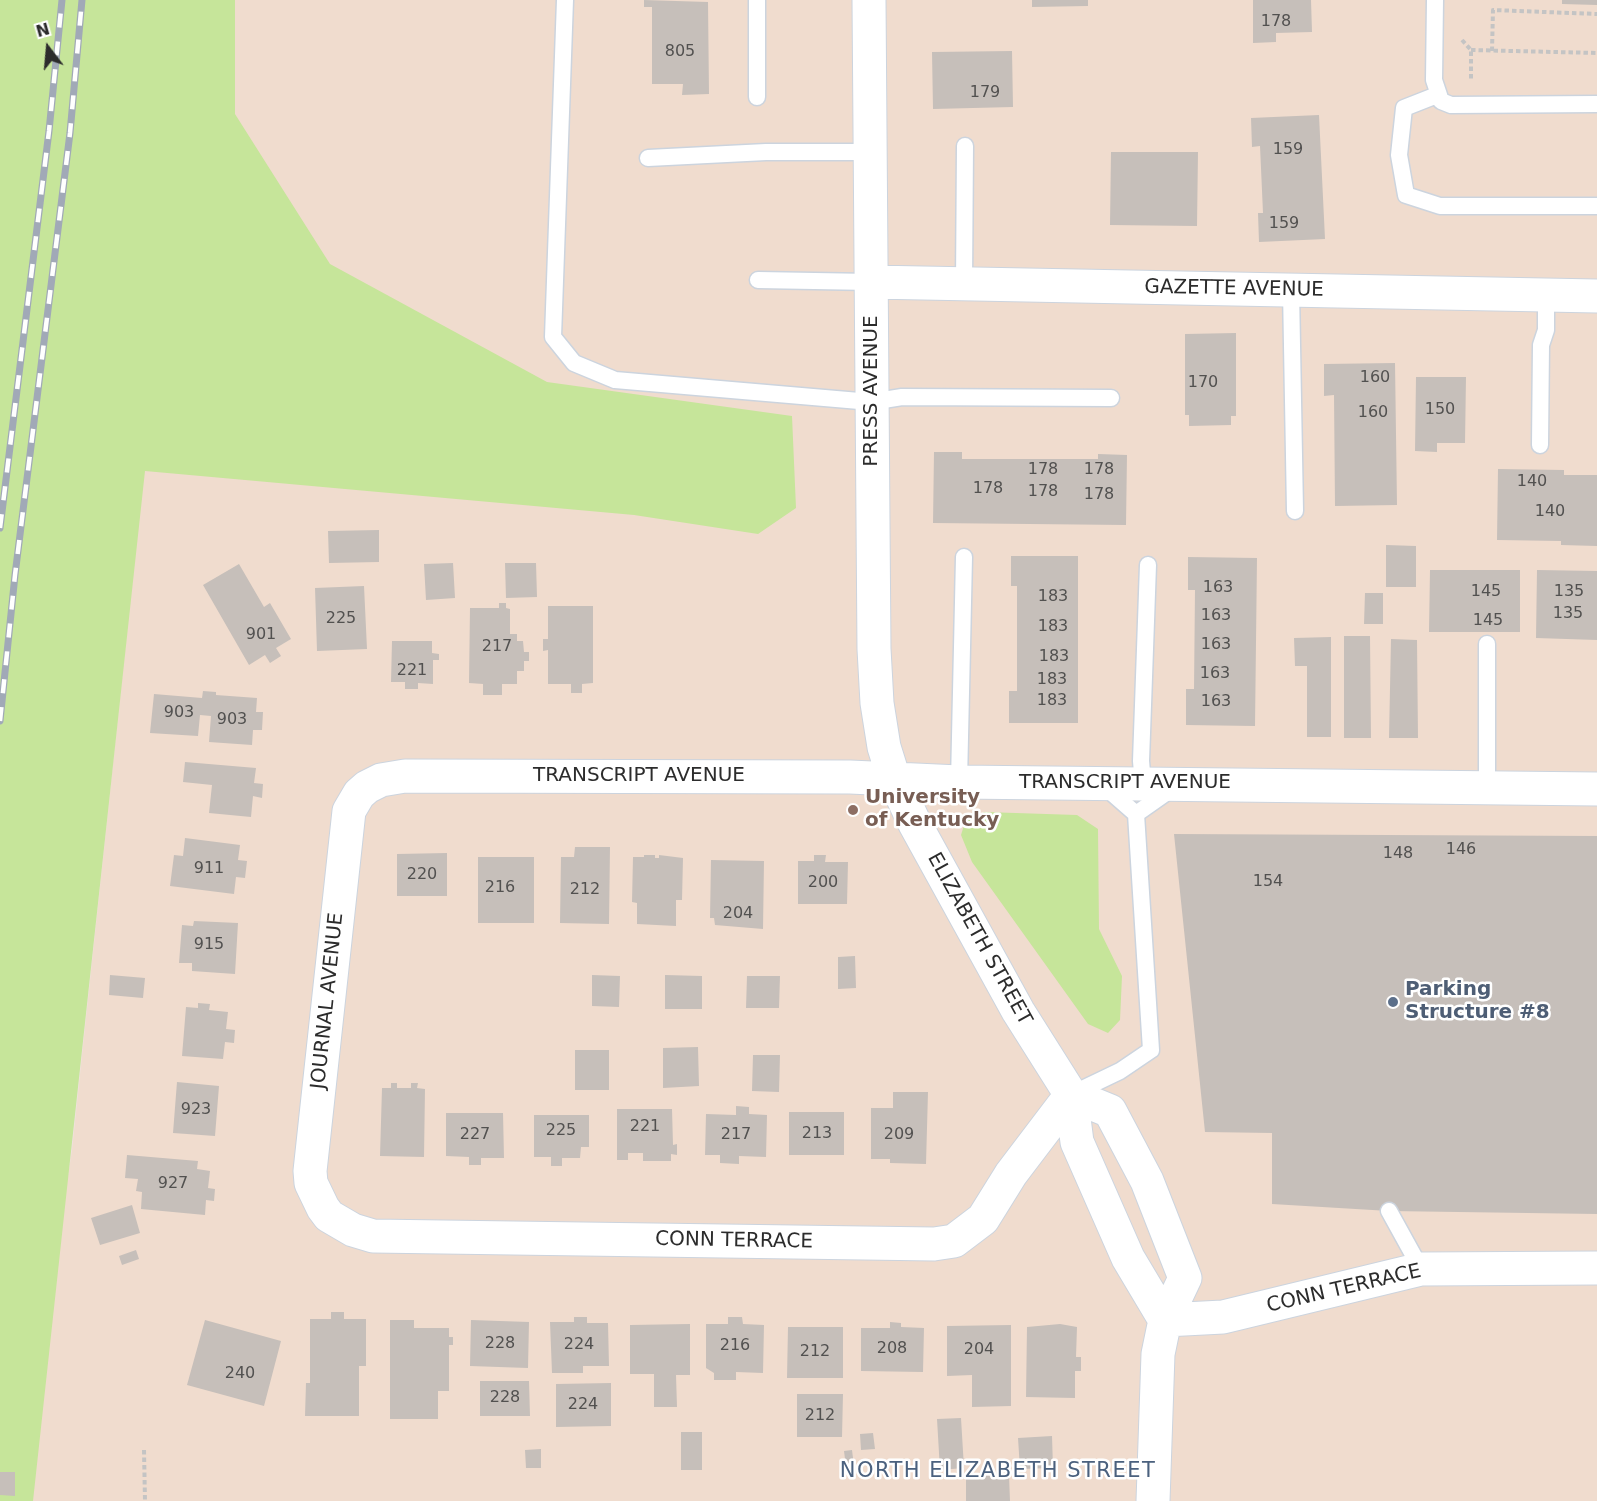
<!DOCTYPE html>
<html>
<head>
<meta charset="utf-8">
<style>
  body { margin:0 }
  #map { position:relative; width:1597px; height:1501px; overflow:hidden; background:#eee3de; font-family:"DejaVu Sans",sans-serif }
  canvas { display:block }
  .north { position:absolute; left:18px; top:18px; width:60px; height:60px; -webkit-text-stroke:4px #fff; paint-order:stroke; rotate:344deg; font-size:16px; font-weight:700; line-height:24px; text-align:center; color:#2c2c2c }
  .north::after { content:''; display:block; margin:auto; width:21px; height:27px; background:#2c2c2c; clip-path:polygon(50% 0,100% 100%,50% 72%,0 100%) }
</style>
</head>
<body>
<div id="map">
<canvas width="1597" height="1501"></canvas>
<div class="north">N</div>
</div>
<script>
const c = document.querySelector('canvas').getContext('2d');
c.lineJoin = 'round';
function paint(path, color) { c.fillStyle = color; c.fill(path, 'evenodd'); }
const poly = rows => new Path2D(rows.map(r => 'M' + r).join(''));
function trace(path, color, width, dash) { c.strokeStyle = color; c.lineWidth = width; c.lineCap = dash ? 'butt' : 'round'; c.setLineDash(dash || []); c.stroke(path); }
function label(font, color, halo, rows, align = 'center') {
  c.font = font + ' "DejaVu Sans",sans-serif'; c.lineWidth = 5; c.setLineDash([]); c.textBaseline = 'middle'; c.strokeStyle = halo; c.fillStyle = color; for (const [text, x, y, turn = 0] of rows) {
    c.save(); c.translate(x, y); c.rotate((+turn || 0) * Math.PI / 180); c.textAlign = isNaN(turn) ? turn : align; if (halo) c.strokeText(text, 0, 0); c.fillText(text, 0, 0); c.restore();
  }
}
paint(poly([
  [194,0,1597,0,1597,1501,18,1501,72,1150]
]), '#f0dcce');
paint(poly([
  [0,0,235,0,235,114,330,264,547,382,792,416,796,508,758,534,634,515,145,471,33,1501,0,1501],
  [985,812,1077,815,1098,829,1099,929,1122,976,1120,1020,1108,1033,1088,1024,972,862,961,835,966,819]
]), '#c6e59a');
paint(poly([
  [644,0,708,2,709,94,682,95,683,84,652,84,652,7,644,7],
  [1032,0,1088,0,1088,6,1032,7],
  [1253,0,1311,0,1312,32,1276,33,1276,42,1253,43],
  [1562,0,1597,0,1597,5,1562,4],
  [1012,51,1013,107,933,109,932,52],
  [1319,115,1325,239,1259,242,1258,213,1263,213,1260,146,1252,147,1251,118],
  [1111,152,1198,152,1197,226,1110,225],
  [1236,333,1236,416,1231,416,1231,425,1189,426,1189,415,1185,415,1185,334],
  [1395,363,1397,505,1335,506,1334,395,1324,396,1324,364],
  [1416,377,1466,377,1465,443,1437,443,1437,452,1415,451],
  [934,452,962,452,962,459,1098,459,1098,454,1127,455,1126,525,933,523],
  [1498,469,1564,470,1564,475,1597,475,1597,546,1561,545,1561,541,1497,540],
  [379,530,379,562,329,563,328,531],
  [1386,545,1416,546,1416,587,1386,587],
  [1011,556,1078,556,1078,723,1009,723,1009,691,1017,691,1017,586,1011,586],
  [1188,557,1257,558,1255,726,1186,725,1186,689,1194,689,1195,590,1188,590],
  [453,563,455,598,426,600,424,564],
  [505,563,536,563,537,597,506,598],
  [239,564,264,607,270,603,291,639,276,648,281,656,270,663,265,655,249,665,203,585],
  [1430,570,1520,570,1520,632,1429,632],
  [1537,570,1597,571,1597,640,1536,638],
  [364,586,367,649,317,651,315,588],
  [1365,593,1383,593,1383,624,1364,624],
  [499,603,506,603,506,608,510,609,510,634,517,634,517,641,523,641,524,652,529,652,529,661,524,661,524,671,517,671,517,684,502,684,502,695,483,695,483,684,469,683,470,608,499,608],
  [548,606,593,606,593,683,582,684,582,693,571,693,571,684,548,684,548,650,543,651,543,639,548,639],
  [1344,636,1370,636,1371,738,1344,738],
  [1331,637,1331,737,1307,737,1307,666,1295,666,1294,638],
  [1391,639,1417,640,1418,738,1389,738],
  [392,641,432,641,432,653,439,654,439,660,433,660,433,684,418,683,418,689,405,689,405,682,391,682],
  [203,691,216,692,216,695,257,698,256,712,263,712,262,730,253,730,252,745,209,742,211,716,200,715,198,736,150,733,154,694,202,698],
  [185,762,256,768,254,783,263,784,262,798,253,796,251,817,209,813,212,785,183,782],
  [1174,834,1597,836,1597,1214,1389,1211,1272,1204,1272,1133,1205,1132],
  [185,838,240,845,238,860,247,861,245,878,236,877,234,894,170,886,174,855,183,856],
  [575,847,610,847,609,924,560,923,561,857,574,857],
  [447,853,447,896,397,896,397,854],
  [644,855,655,855,655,858,659,858,659,855,683,858,682,900,676,900,676,926,637,924,637,903,632,902,633,857,644,857],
  [814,855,826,855,825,862,848,862,847,904,798,904,798,861,814,861],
  [478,857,534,857,534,923,478,923],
  [711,860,764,861,763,929,715,925,714,918,710,918],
  [194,921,238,923,235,974,192,971,192,963,179,963,182,925,193,926],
  [855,956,856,988,838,989,838,957],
  [110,975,145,978,143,998,109,995],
  [592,975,620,976,619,1007,592,1006],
  [665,975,702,976,702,1009,665,1009],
  [747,976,780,976,779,1008,746,1008],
  [198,1003,210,1004,209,1010,228,1012,226,1029,235,1030,234,1043,225,1042,223,1059,182,1056,186,1007,198,1008],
  [698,1047,699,1086,663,1088,663,1048],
  [575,1050,609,1050,609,1090,575,1090],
  [753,1055,780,1055,779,1092,752,1091],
  [177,1082,219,1086,215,1136,173,1133],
  [391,1083,397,1083,397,1088,411,1088,411,1083,418,1083,417,1088,425,1089,424,1157,380,1156,382,1088,391,1088],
  [893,1092,928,1092,926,1164,890,1163,890,1159,871,1159,871,1108,893,1108],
  [736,1106,749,1107,749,1114,767,1115,766,1157,739,1156,739,1164,720,1163,720,1155,705,1155,706,1114,736,1115],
  [617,1109,672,1109,673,1145,677,1144,677,1155,671,1154,671,1161,643,1161,643,1153,628,1153,628,1160,617,1160],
  [789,1112,844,1112,844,1155,789,1155],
  [446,1113,503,1113,504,1158,481,1158,481,1165,469,1165,469,1157,446,1156],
  [534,1115,589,1115,589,1147,581,1147,580,1158,562,1158,562,1166,551,1166,551,1157,534,1157],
  [127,1155,198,1161,197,1169,210,1171,208,1188,215,1189,214,1201,206,1200,205,1215,141,1209,142,1192,136,1191,138,1179,125,1178],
  [132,1205,140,1233,100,1245,91,1218],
  [136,1250,139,1259,122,1265,119,1256],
  [331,1312,344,1312,344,1319,366,1319,366,1366,359,1366,359,1416,305,1416,306,1383,310,1383,310,1319,331,1319],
  [574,1317,587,1317,587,1323,608,1323,609,1366,583,1366,583,1373,552,1373,550,1322,574,1322],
  [728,1317,742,1317,743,1324,764,1325,763,1373,736,1372,736,1380,714,1380,714,1373,706,1368,706,1324,728,1324],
  [205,1320,281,1341,264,1406,187,1385],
  [390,1320,414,1320,414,1328,449,1328,449,1337,453,1337,453,1345,449,1345,449,1391,438,1391,438,1419,390,1419],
  [471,1320,529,1322,528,1368,470,1366],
  [890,1322,901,1323,901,1327,924,1328,923,1372,861,1371,861,1328,890,1328],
  [690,1324,690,1375,676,1375,677,1407,654,1407,654,1374,630,1374,630,1325],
  [1060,1324,1077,1327,1076,1357,1081,1357,1081,1371,1075,1371,1075,1398,1026,1397,1027,1327],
  [1011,1325,1011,1406,972,1407,972,1375,947,1376,947,1326],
  [788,1327,843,1327,843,1378,787,1378],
  [480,1381,529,1381,530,1416,480,1416],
  [611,1383,611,1426,556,1427,556,1384],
  [797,1394,843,1394,842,1437,797,1437],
  [961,1418,964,1468,940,1470,937,1419],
  [681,1432,702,1432,702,1470,681,1470],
  [873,1433,875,1449,861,1450,860,1434],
  [1052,1436,1053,1468,1020,1469,1018,1438],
  [541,1449,541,1468,526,1468,525,1450],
  [852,1450,854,1466,846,1467,844,1451],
  [0,1472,15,1472,15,1496,0,1495],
  [1009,1475,1010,1501,966,1501,966,1476]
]), '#c6bfba');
const service = poly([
  [565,0,553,337,574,363,615,380,871,402,902,397,1111,398],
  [1435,0,1434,80,1441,101,1451,105,1597,104],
  [1437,95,1404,108,1399,155,1406,195,1440,206,1597,206],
  [757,97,757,0],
  [648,158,766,152,870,152],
  [758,280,871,282],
  [964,283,965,146],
  [1291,290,1295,511],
  [1540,445,1541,345,1546,330,1546,295],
  [1487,644,1487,787],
  [959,782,964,557],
  [1143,784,1141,761,1148,565],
  [1136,814,1173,788],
  [1072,1094,1120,1071,1151,1050,1136,814,1104,786],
  [1389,1211,1421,1269]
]);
const minor = poly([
  [869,0,874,649,877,703,884,747,894,779,915,824,1018,1011,1071,1095,1077,1142,1128,1258,1165,1320],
  [871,282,1597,296],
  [1071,1095,1011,1174,983,1219,954,1241,934,1244,373,1236,353,1230,329,1216,323,1208,311,1183,310,1171,349,811,359,794,367,787,381,780,405,776,850,777,959,782,1597,789],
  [1071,1095,1110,1111,1147,1181,1185,1278,1165,1320,1158,1354,1153,1501],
  [1165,1320,1223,1317,1421,1269,1597,1268]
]);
trace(service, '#ccd4de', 19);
trace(minor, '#ccd4de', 35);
trace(poly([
  [1462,40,1471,50,1471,79],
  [1471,50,1597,53],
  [1492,51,1493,10,1597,14],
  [144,1450,145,1501]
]), '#c4c4c4', 4, [4.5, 3]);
trace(service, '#fff', 16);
trace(minor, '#fff', 33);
const rail = poly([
  [0,528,49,131,62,0],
  [0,721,15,575,70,133,82,0]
]);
trace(rail, '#a1a9b7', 7);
trace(rail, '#fff', 4.5, [14]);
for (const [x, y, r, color] of [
  [853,810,6,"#8d6e63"],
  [1393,1002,6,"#5c6f8a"]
]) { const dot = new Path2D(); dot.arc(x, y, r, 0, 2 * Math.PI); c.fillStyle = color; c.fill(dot); trace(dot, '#fff', 2); }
label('16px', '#525150', null, [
  ["178",1276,22],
  ["805",680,52],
  ["179",985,93],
  ["159",1288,150],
  ["159",1284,224],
  ["160",1375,378],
  ["170",1203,383],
  ["150",1440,410],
  ["160",1373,413],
  ["178",1043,470],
  ["178",1099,470],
  ["140",1532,482],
  ["178",988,489],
  ["178",1043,492],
  ["178",1099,495],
  ["140",1550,512],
  ["163",1218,588],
  ["145",1486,592],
  ["135",1569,592],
  ["183",1053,597],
  ["135",1568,614],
  ["163",1216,616],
  ["225",341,619],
  ["145",1488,621],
  ["183",1053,627],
  ["901",261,635],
  ["163",1216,645],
  ["217",497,647],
  ["183",1054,657],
  ["221",412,671],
  ["163",1215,674],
  ["183",1052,680],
  ["183",1052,701],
  ["163",1216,702],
  ["903",179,713],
  ["903",232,720],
  ["146",1461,850],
  ["148",1398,854],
  ["911",209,869],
  ["220",422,875],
  ["154",1268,882],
  ["200",823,883],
  ["216",500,888],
  ["212",585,890],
  ["204",738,914],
  ["915",209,945],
  ["923",196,1110],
  ["221",645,1127],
  ["225",561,1131],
  ["213",817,1134],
  ["227",475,1135],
  ["217",736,1135],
  ["209",899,1135],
  ["927",173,1184],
  ["228",500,1344],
  ["224",579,1345],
  ["216",735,1346],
  ["208",892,1349],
  ["204",979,1350],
  ["212",815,1352],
  ["240",240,1374],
  ["228",505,1398],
  ["224",583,1405],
  ["212",820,1416]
]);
label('20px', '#2c2c2c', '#fff', [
  ["GAZETTE AVENUE",1234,289,1],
  ["PRESS AVENUE",872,391,-90],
  ["TRANSCRIPT AVENUE",639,776],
  ["TRANSCRIPT AVENUE",1125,783],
  ["ELIZABETH STREET",979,939,61],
  ["JOURNAL AVENUE",328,1001,-84],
  ["CONN TERRACE",734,1241,1],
  ["CONN TERRACE",1344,1289,-13]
]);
label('bold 20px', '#785e54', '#fff', [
  ["University",865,798],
  ["of Kentucky",865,821]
], 'left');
label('bold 20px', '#4e5e75', '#fff', [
  ["Parking",1405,990],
  ["Structure #8",1405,1013]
], 'left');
c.letterSpacing = '1.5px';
label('21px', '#4b617e', '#fff', [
  ["NORTH ELIZABETH STREET",998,1472]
]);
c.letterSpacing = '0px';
</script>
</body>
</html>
